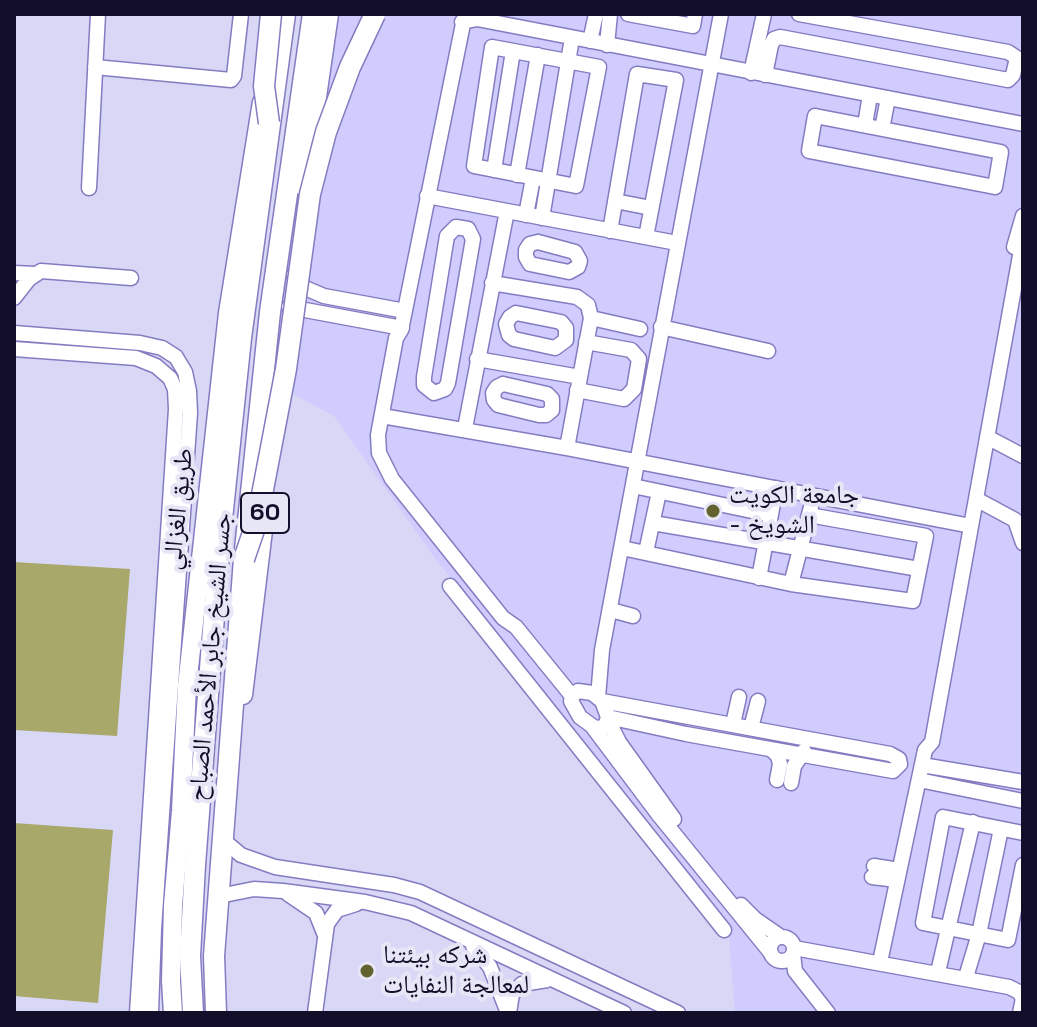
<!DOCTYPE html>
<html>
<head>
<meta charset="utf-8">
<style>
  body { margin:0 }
  #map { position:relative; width:1037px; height:1027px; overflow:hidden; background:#d9d7f6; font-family:"Space Grotesk",sans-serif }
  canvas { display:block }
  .frame { position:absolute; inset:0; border:16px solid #130e29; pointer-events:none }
</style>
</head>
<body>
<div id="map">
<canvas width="1037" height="1027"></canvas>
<div class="frame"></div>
</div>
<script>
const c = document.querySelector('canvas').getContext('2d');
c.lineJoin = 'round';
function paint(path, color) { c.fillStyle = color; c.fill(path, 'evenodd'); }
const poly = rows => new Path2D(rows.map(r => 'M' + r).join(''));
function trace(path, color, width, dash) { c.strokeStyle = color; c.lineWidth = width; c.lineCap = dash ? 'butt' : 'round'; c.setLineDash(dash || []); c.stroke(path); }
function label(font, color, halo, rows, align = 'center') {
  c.font = font + ' "Space Grotesk","Noto Naskh Arabic",sans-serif'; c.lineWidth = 8; c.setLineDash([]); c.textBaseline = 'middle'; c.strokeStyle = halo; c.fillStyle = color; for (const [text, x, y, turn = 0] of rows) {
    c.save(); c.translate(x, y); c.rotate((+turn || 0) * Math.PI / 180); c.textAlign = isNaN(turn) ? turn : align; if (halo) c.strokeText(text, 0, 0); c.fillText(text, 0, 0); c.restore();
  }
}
paint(poly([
  [305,14,1023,14,1023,1013,735,1013,728,925,434,557,334,416,252,372]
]), '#d0ccfe');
paint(poly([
  [14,562,130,569,117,736,14,730],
  [14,823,113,830,98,1003,14,996]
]), '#a8a86b');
const minor = poly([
  [465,14,401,330,396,338,378,435,379,453,392,479,503,618,516,627,572,696],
  [628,14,693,26,695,14],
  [462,22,477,19,1023,124],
  [590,41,596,14],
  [607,45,610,14],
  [492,47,599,67,576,186,474,166,492,47],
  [95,67,231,80,234,76,241,14],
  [751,73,764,14],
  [765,75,771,45,774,39,780,37,1008,80,1013,75,1017,58,1008,52,799,14],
  [815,116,1001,152,995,187,809,151,815,116],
  [865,125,870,95],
  [882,129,888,98],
  [494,170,513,51],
  [517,175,538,55],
  [89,188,98,14],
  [427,196,677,243],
  [615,201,651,208],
  [526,215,533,178],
  [542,218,572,38],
  [456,227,468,229,473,239,448,383,445,389,434,393,424,385,424,377,447,236,456,227],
  [610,231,637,74,676,80,646,237],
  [538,242,575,252,580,261,578,267,569,272,530,264,526,257,526,250,530,244,538,242],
  [1014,247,1023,216],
  [14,273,35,274],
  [294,275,305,288,324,296,405,311],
  [492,283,577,297,588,305,591,318,567,448],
  [14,298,29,279,41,271,131,278],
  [289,307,402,328],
  [516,313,561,322,566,328,566,340,555,348,514,339,509,335,506,324,510,317,516,313],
  [591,318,640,329],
  [661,327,768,351],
  [14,333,140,343,162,348,176,357,185,372,189,391,190,413,154,929,151,1013],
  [14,349,136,358,156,366,170,378,175,389,176,409,137,1013],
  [477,359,580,377],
  [503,384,547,394,552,399,552,410,546,415,539,415,498,405,494,400,493,393,497,387,503,384],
  [577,390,624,399,634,389,639,359,631,350,586,342],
  [382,416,567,448,971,526],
  [466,423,507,211],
  [987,437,1023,456],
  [633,486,771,515],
  [976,499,1015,520,1023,543],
  [653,523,919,569],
  [622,548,791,584,913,601,926,536,809,515],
  [646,552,659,492],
  [759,578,776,488],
  [791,584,811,507],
  [450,586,724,930],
  [611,610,633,616],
  [578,691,592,693,602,701,608,717,605,727,595,728,580,717,571,701,572,696,578,691],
  [598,697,602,650,721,14],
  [602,701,890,754,899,759,900,764,893,771,686,734,608,717],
  [608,720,619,742,674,819],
  [733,724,739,697],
  [592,726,658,814,771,953],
  [751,728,758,701],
  [772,750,778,756,780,764,777,780],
  [922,765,1023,782],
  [919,780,1023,801],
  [791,783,794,766,804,751],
  [1023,833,943,817,923,923,1008,940,1023,865],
  [228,844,241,855,275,867,394,885,420,892,678,1013],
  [874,866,899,870],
  [872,877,897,880],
  [288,894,316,913,324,933],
  [224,895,254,889,283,891,365,902,411,913,624,1013],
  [741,905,755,919,781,937],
  '770 949a12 12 0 1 1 24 0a12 12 0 1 1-24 0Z',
  [473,946,490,967,508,1013],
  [794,948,1009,987,1019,992,1023,998,1020,1013],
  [793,954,795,971,828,1013],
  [880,962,925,750,932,742,1023,239],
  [938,972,973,822],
  [966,977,979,934,1001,829],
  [315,1013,327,924,337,910,356,904],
  [509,1013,512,994,522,984,547,980]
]);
const major = poly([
  [304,187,329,14],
  [243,695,265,514],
  [173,1013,171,981,173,905,181,811,187,686,228,313,262,102]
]);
const highway = poly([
  [193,1013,190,956,195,865,220,538,241,338,285,14],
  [216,1013,214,956,244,559,270,312,313,14]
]);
trace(minor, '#847cc1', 17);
trace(major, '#847cc1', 21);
trace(highway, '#847cc1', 23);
trace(minor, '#fff', 14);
trace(major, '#fff', 18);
trace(highway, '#fff', 20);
const highwayBridge = poly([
  [269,123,264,86,271,14],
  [244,559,257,521,286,369,310,194,326,132,350,67,375,14]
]);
trace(highwayBridge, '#847cc1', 23, []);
trace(highwayBridge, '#fff', 20);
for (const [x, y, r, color] of [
  [713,511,8,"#62622f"],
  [367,971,8,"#62622f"]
]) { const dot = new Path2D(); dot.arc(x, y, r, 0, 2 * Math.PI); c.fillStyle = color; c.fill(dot); trace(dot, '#e7e6f6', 3); }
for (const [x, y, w] of [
  [265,513,48]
]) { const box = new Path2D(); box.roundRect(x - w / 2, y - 20, w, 40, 6); c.fillStyle = '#e7e6f6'; c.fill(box); trace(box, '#130e29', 2); }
label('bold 24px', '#130e29', null, [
  ["60",265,513]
]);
label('26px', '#130e29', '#e7e6f6', [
  ["جامعة الكويت",729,496],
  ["- الشويخ",729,526],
  ["شركه بيئتنا",383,956],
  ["لمعالجة النفايات",383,986]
], 'left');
label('26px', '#130e29', '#e7e6f6', [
  ["طريق الغزالي",179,509,-84],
  ["جسر الشيخ جابر الأحمد الصباح",211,657,-85]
]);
</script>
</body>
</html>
